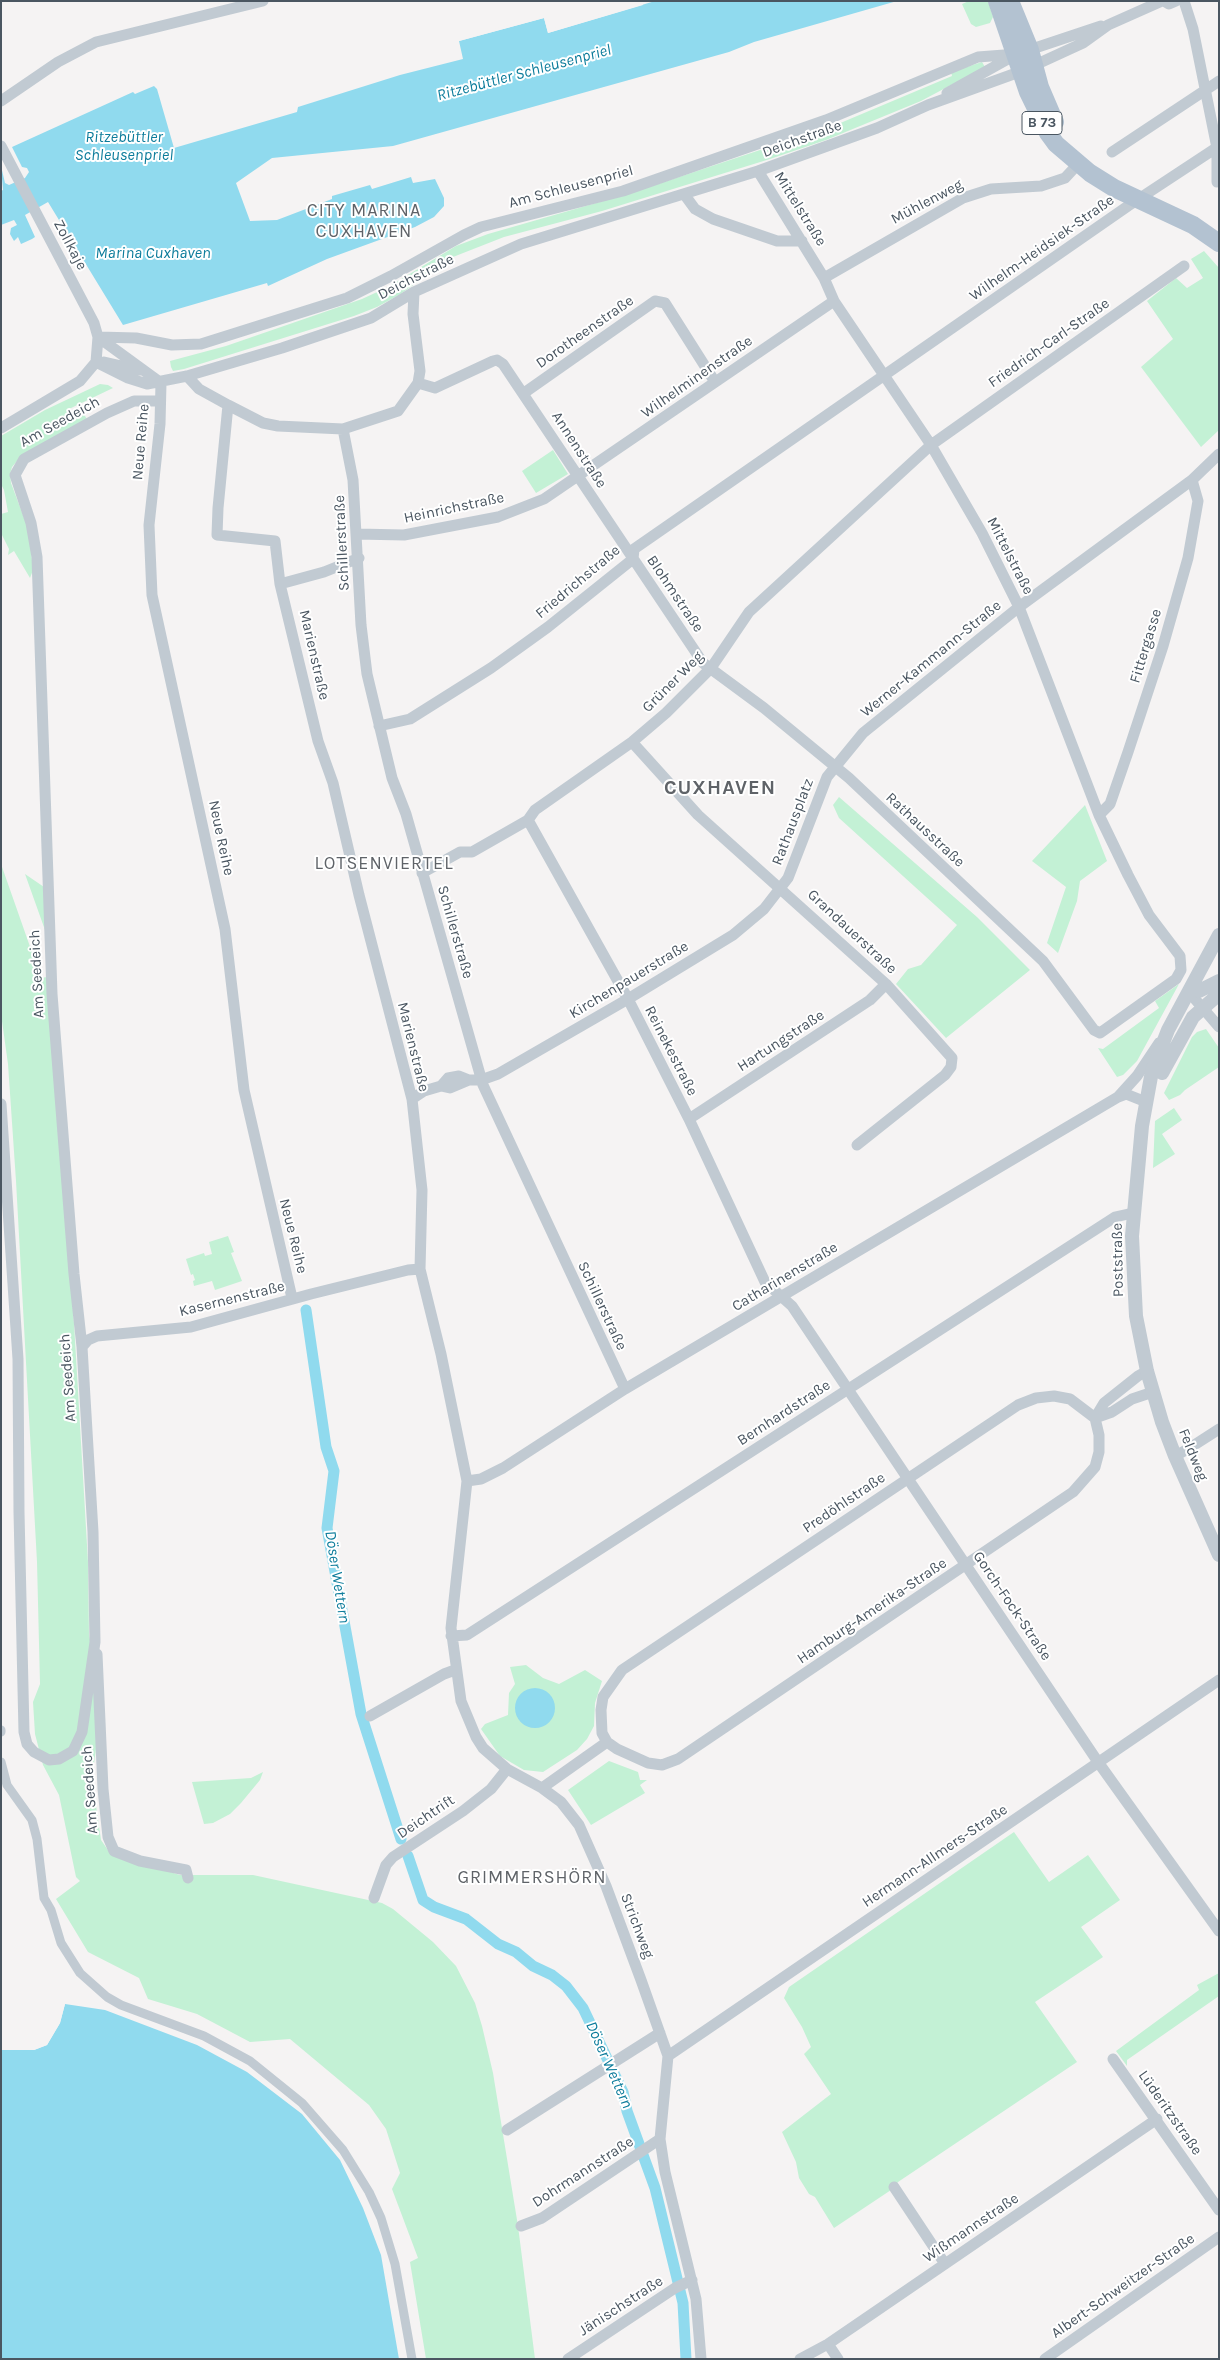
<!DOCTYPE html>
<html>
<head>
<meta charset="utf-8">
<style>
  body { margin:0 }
  #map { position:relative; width:1220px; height:2360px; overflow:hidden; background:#f5f3f3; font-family:Karla,sans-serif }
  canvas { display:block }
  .frame { position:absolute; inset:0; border:2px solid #4a5661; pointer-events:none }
</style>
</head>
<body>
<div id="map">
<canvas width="1220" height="2360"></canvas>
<div class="frame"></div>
</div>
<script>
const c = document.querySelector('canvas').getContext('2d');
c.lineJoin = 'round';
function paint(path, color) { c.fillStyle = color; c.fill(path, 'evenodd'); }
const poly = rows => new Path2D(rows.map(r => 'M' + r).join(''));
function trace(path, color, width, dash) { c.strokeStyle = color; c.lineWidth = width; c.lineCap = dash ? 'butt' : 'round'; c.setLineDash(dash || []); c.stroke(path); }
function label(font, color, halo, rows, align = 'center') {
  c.font = font + ' Karla,sans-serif'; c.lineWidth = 4; c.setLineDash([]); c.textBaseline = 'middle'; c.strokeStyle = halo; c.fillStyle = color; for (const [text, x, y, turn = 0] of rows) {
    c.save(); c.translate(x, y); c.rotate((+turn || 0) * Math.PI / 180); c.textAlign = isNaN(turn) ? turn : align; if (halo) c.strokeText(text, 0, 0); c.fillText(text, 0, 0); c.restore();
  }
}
paint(poly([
  [969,1,988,1,993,17,990,23,976,27,971,24,962,4],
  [982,62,985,67,921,101,826,140,770,159,602,211,504,237,453,257,399,295,377,307,354,316,184,369,173,371,171,367,170,361,226,346,362,299,388,287,456,246,488,234,631,193,838,124,952,76,951,72],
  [1204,251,1219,268,1219,430,1201,447,1141,367,1173,339,1147,301,1176,278,1187,288,1203,278,1191,259],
  [100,384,108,385,113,388,69,409,73,417,83,413,87,419,17,461,12,467,10,474,11,483,29,531,33,570,30,578,14,551,8,555,9,549,1,533,1,514,8,512,4,490,1,484,1,436,45,410],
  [553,450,568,474,536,493,522,471],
  [839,797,977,917,1030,970,946,1038,896,984,908,969,921,965,957,925,839,818,833,805],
  [1085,805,1107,861,1080,881,1077,901,1058,953,1047,943,1066,887,1032,861],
  [1,864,41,978,47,977,74,1323,88,1562,89,1635,97,1670,97,1742,92,1778,101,1840,110,1853,180,1875,253,1875,382,1903,393,1909,433,1942,456,1966,475,2003,482,2026,493,2073,518,2226,535,2359,426,2359,410,2262,418,2258,392,2189,400,2173,386,2129,369,2105,290,2039,250,2042,197,2014,148,1999,139,1978,88,1952,56,1899,80,1881,76,1877,59,1795,43,1765,35,1734,33,1702,40,1684,37,1562,16,1181,8,1064,1,1014],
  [25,874,44,887,45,930],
  [1179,984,1137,1061,1123,1075,1117,1077,1098,1048,1103,1049,1159,1008,1155,1001],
  [1206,1029,1219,1048,1219,1067,1185,1090,1180,1095,1169,1100,1164,1093,1192,1037,1197,1032],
  [1174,1108,1182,1120,1162,1134,1175,1154,1153,1168,1155,1121],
  [228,1236,234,1252,231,1253,242,1281,215,1290,212,1281,194,1286,193,1281,195,1280,193,1274,191,1275,186,1259,204,1253,205,1256,212,1254,209,1242],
  [526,1665,543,1678,559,1684,585,1670,602,1681,595,1703,594,1726,587,1739,577,1750,543,1772,524,1770,500,1756,481,1729,485,1724,508,1715,509,1693,515,1684,510,1667],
  [609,1761,638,1772,640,1780,647,1780,640,1785,645,1793,591,1825,568,1790],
  [263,1772,260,1780,241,1803,230,1814,213,1823,204,1824,192,1782,251,1778],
  [1014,1832,1049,1882,1088,1855,1120,1900,1081,1927,1103,1957,1035,2002,1077,2062,898,2182,891,2190,834,2228,815,2197,809,2194,799,2178,796,2162,782,2132,831,2094,804,2054,811,2047,802,2027,784,1998,789,1987],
  [1219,1973,1219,1996,1127,2060,1127,2066,1116,2051,1199,1990,1197,1985]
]), '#c3f1d5');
paint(poly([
  [655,1,897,1,754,42,729,52,393,146,272,158,236,183,250,221,277,220,332,199,332,196,370,185,372,189,411,177,413,183,435,179,444,198,444,206,434,217,415,227,327,259,268,286,267,283,123,325,48,202,25,215,35,237,32,239,21,244,18,237,14,241,10,234,11,228,17,225,14,220,1,225,1,191,3,190,1,166,5,183,9,185,25,178,29,172,27,168,22,167,12,147,133,92,135,94,154,86,157,89,174,148,297,112,298,107,400,75,463,59,459,41,544,18,548,33],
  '515 1708a20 20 0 1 1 40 0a20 20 0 1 1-40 0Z',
  [65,2004,105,2010,197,2045,247,2072,302,2114,340,2160,363,2208,381,2255,399,2359,1,2359,1,2050,34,2050,47,2045,60,2023]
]), '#90daee');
paint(poly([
  [642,2,643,5,548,33,544,18,459,41,459,39,544,15,546,17,550,29],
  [62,2003,65,2004,60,2023,47,2045,34,2050,1,2050,1,2047,34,2047,45,2043,57,2023]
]), '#f5f3f3');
trace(poly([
  [306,1310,326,1447,334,1471,327,1528,361,1714,401,1839],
  [408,1856,423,1900,434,1907,466,1919,498,1944,516,1952,533,1966,552,1975,566,1986,583,2008,623,2092,627,2111,655,2188,683,2303,686,2359]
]), '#90daee', 11);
trace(poly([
  [1,1732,1,1730],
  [1,1762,7,1785,32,1820,37,1839,44,1898,51,1910,61,1943,80,1973,107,1997,121,2005,204,2036,250,2061,302,2103,343,2150,369,2192,381,2218,395,2264,412,2359]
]), '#c1cad2', 9);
trace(poly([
  [1164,1,1169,4,1176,1],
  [1184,1,1193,29,1217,148,1217,182],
  [947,93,1017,54,1101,26],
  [1,101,58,62,96,42,263,1],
  [1,146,94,323,98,337,96,362,80,381,1,428],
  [1112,152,1219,81],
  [684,194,695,209,713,219,777,241,802,241],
  [824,278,963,198,991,189,1041,186,1065,178,1078,164],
  [98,337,136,338,172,345,201,344,347,298,391,276,464,235,481,227,623,191,826,120,978,57,1017,54],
  [98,337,161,383],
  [96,362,128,378,147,384,187,376,282,348,371,318,414,292,521,244,758,171,877,128,928,105,1022,71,1083,43,1108,25,1162,1],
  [104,362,139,370],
  [187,376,199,389,228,405,263,423,278,426,343,429,398,411,418,383,420,371,413,314,414,292],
  [161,383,160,424,149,525,152,595,225,929,244,1090,292,1298],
  [418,383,435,388,493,361,497,360,503,364,703,663,764,708,849,778,1043,961,1094,1030,1100,1033,1176,979,1181,970,1180,956,1149,915,1128,875,1099,815,1019,607,982,533,931,445,834,301,824,278,758,171],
  [524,393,655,301,665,303,715,382],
  [228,405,218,508,217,535,275,541,280,584,318,741,333,783,359,895,412,1099,422,1190,420,1269,441,1354,467,1481,451,1628,461,1701,476,1737,483,1748,507,1769,542,1788,561,1802,579,1825,606,1886,641,1980,668,2056,660,2139,665,2172,696,2299,701,2359],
  [343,429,353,480,361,625,367,674,392,778,406,814,483,1085,625,1389],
  [357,534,404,535,498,517,544,499,834,301],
  [280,584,324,572,359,558],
  [379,726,410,719,491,668,548,627,633,559,634,549,1128,206,1219,146],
  [632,742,698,815,886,984,952,1058,951,1067,945,1075,857,1145],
  [1099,815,1110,804,1128,752,1163,646,1188,558,1198,501,1192,480],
  [528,820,628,999,689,1119,765,1282,792,1306,1098,1762,1219,1931],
  [422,873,460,852,472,852,528,820,535,810,632,742,666,713,711,668,749,612,931,445,1184,266],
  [1192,985,1194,998,1219,1027],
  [441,1086,448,1078,459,1076,469,1080,481,1080,498,1074,628,999,733,935,764,909,788,878,827,777,863,733,1019,607,1192,480,1219,454],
  [1118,1097,1137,1076,1159,1043],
  [412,1099,424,1091,441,1086,450,1088,469,1080],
  [1,1104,18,1359,19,1512,24,1732,27,1744,34,1752,49,1760,59,1759,73,1751,82,1732,95,1642,93,1532,82,1347,74,1274,52,994,37,557,31,523,15,475,24,459,107,413,134,401,160,401],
  [689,1119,870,1000,886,984],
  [82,1347,88,1340,97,1336,191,1327,311,1294,408,1270,420,1269],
  [1054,1396,1070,1399,1095,1418,1099,1435,1099,1452,1095,1467,1073,1492,678,1759,662,1765,648,1763,617,1749,607,1742,602,1733,601,1710,603,1697,622,1670,1018,1405,1036,1398,1054,1396],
  [1095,1418,1104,1403,1138,1376,1147,1371],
  [1095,1418,1112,1412,1132,1399,1153,1392],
  [1175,1456,1188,1449,1219,1429],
  [467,1481,481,1479,503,1468,625,1389,1118,1097,1126,1094,1146,1102],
  [451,1636,467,1635,1115,1217,1133,1213],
  [97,1654,103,1789,108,1837,114,1851,140,1861,186,1870,188,1878],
  [370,1716,444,1674,455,1670],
  [542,1788,607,1742],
  [374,1898,386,1865,393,1857,463,1811,491,1789,507,1769],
  [668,2056,1219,1680],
  [1113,2059,1219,2210],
  [507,2130,660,2033],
  [894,2187,945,2264],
  [521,2226,542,2218,660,2139],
  [828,2344,838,2359],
  [568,2359,675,2288,692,2280],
  [800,2359,828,2344,1157,2119],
  [1045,2359,1219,2237]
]), '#c1cad2', 11);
trace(poly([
  [1219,935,1168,1030,1152,1071,1142,1126,1132,1236,1136,1316,1147,1371,1162,1422,1175,1456,1219,1555],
  [1199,991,1219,981],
  [1162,1073,1193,1017,1219,994]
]), '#c1cad2', 14);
trace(poly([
  [997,1,1028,92,1048,133,1056,144,1090,173,1114,188,1193,225,1219,243],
  [1010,1,1030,50,1040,87,1055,122]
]), '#b3c2d1', 18);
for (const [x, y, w] of [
  [1042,123,40]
]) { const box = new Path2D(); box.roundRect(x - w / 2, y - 11.5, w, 23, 4); c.fillStyle = '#fff'; c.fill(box); trace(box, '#4a5661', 1); }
label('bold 14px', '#4a5661', null, [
  ["B 73",1042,123]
]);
label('15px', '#4a5661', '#fff', [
  ["Deichstraße",802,139,-20],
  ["Am Schleusenpriel",571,187,-15],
  ["Mühlenweg",927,202,-28],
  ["Mittelstraße",800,209,58],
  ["Zollkaje",70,245,62],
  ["Wilhelm-Heidsiek-Straße",1042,248,-35],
  ["Deichstraße",416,277,-27],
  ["Dorotheenstraße",585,332,-35],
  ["Friedrich-Carl-Straße",1049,343,-35],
  ["Wilhelminenstraße",697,377,-35],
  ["Am Seedeich",60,422,-29],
  ["Neue Reihe",141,442,-85],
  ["Annenstraße",579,450,57],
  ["Heinrichstraße",454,508,-12],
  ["Schillerstraße",342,543,-93],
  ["Mittelstraße",1010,556,63],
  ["Friedrichstraße",578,582,-40],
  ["Blohmstraße",675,594,56],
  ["Fittergasse",1146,646,-73],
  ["Marienstraße",314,655,77],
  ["Werner-Kammann-Straße",931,659,-39],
  ["Grüner Weg",673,682,-45],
  ["Rathausplatz",793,822,-69],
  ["Rathausstraße",925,830,43],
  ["Neue Reihe",221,838,78],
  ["Schillerstraße",455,932,74],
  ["Grandauerstraße",852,932,43],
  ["Am Seedeich",37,974,-93],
  ["Kirchenpauerstraße",629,980,-31],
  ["Hartungstraße",781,1041,-33],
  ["Marienstraße",413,1047,76],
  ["Reinekestraße",671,1051,63],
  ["Neue Reihe",293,1236,76],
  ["Poststraße",1118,1260,-91],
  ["Catharinenstraße",785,1277,-31],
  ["Kasernenstraße",232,1299,-14],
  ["Schillerstraße",602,1306,65],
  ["Am Seedeich",68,1378,-94],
  ["Bernhardstraße",784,1413,-33],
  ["Feldweg",1193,1455,68],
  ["Predöhlstraße",844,1503,-34],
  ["Gorch-Fock-Straße",1012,1606,56],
  ["Hamburg-Amerika-Straße",872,1611,-34],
  ["Am Seedeich",90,1790,-94],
  ["Deichtrift",426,1817,-34],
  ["Hermann-Allmers-Straße",935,1856,-34],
  ["Strichweg",637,1926,69],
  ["Lüderitzstraße",1170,2113,55],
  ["Dohrmannstraße",583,2172,-33],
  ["Wißmannstraße",971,2228,-34],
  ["Albert-Schweitzer-Straße",1123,2286,-35],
  ["Jänischstraße",621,2306,-33]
]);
label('italic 16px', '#0c7c9b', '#fff', [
  ["Ritzebüttler Schleusenpriel",524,73,-15],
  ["Ritzebüttler",124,137],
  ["Schleusenpriel",124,155],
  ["Marina Cuxhaven",153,253],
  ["Döser Wettern",337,1577,81],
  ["Döser Wettern",609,2065,66]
]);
c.letterSpacing = '1px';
label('18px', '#5f6368', '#fff', [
  ["CITY MARINA",364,211],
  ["CUXHAVEN",364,232],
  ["LOTSENVIERTEL",384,864],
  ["GRIMMERSHÖRN",532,1878]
]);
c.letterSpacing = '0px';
c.letterSpacing = '1px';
label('bold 20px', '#5f6368', '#fff', [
  ["CUXHAVEN",720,788]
]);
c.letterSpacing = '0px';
</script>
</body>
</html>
